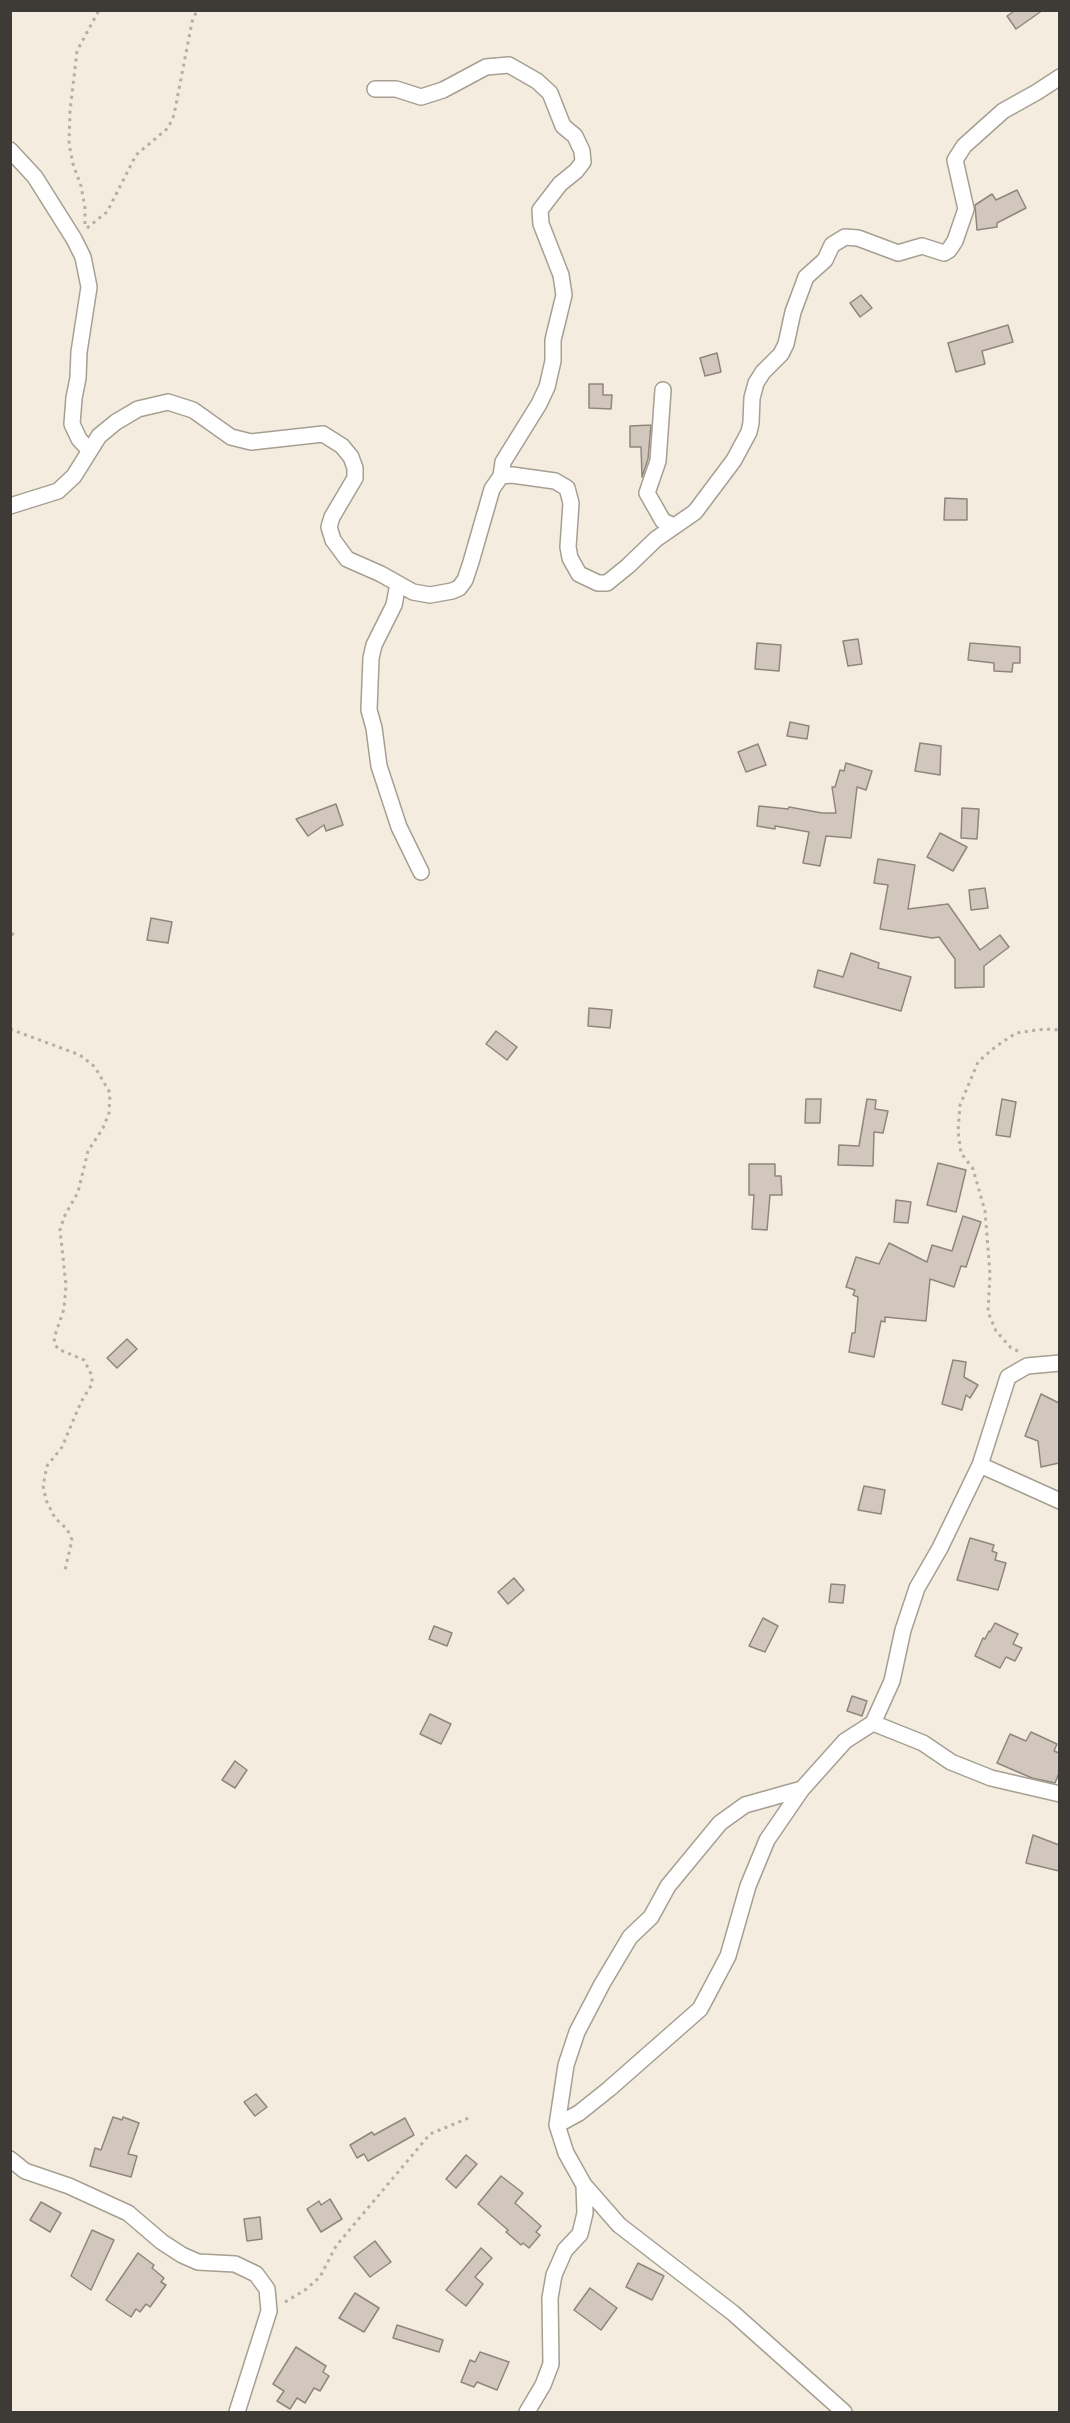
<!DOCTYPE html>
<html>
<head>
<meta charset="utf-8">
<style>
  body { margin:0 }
  #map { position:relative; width:1070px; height:2423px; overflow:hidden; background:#f4eddf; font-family:"Roboto Condensed",sans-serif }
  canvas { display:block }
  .frame { position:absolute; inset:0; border:12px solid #3e3b36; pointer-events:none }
</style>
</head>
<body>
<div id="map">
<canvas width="1070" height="2423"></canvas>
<div class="frame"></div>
</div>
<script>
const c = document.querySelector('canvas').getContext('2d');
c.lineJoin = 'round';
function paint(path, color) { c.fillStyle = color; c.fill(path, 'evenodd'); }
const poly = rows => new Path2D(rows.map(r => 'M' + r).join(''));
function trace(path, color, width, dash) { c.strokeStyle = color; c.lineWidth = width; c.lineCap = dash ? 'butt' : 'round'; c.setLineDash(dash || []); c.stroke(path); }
const building = poly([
  [1016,10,1043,10,1016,29,1007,16,1016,10],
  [1017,190,1026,208,997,223,997,227,977,230,975,205,992,194,996,200,1017,190],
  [861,295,872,308,860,317,850,303,861,295],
  [1008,325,1013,342,982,351,985,364,956,372,948,343,1008,325],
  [717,353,721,372,705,376,700,358,717,353],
  [589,384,603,384,603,395,612,395,611,409,589,408,589,384],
  [651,425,648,459,642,477,641,447,630,447,630,426,651,425],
  [945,498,967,499,967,520,944,520,945,498],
  [858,639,862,664,848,666,843,641,858,639],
  [757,643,781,645,779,671,755,669,757,643],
  [970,643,1020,647,1020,663,1013,663,1012,672,994,671,994,663,968,660,970,643],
  [790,722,809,726,807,739,787,736,790,722],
  [920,743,941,746,940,775,915,771,920,743],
  [758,744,766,765,746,772,738,752,758,744],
  [846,763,872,771,866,790,857,787,851,838,826,836,820,866,803,863,809,832,775,826,775,829,757,826,759,806,788,809,789,807,822,813,836,813,832,787,835,787,840,770,844,771,846,763],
  [336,804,343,825,326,831,324,825,308,836,296,819,336,804],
  [962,808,979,809,977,839,961,838,962,808],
  [940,833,967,847,953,871,927,857,940,833],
  [878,859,915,865,908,909,948,904,980,950,1000,935,1009,947,984,966,984,987,955,988,955,959,939,937,932,938,880,929,888,885,874,883,878,859],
  [985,888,988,908,971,910,969,890,985,888],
  [151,918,172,922,168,943,147,940,151,918],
  [851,953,879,963,878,968,911,977,901,1011,814,987,818,970,843,977,851,953],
  [589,1008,612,1010,610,1028,588,1026,589,1008],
  [496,1031,517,1047,507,1060,486,1044,496,1031],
  [806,1099,821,1099,820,1123,805,1123,806,1099],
  [867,1099,876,1100,875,1109,888,1111,883,1133,874,1132,873,1166,838,1165,839,1145,859,1146,867,1099],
  [1002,1099,1016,1102,1010,1137,996,1135,1002,1099],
  [938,1163,966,1170,956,1212,927,1205,938,1163],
  [749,1164,775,1164,775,1176,781,1176,782,1195,770,1195,767,1230,752,1229,754,1195,749,1195,749,1164],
  [896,1200,911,1202,908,1223,894,1222,896,1200],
  [963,1216,981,1222,966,1267,961,1266,954,1287,930,1279,926,1321,885,1317,885,1322,881,1321,874,1357,849,1352,852,1333,855,1333,858,1297,853,1295,855,1290,846,1287,856,1257,879,1264,889,1243,927,1262,932,1245,952,1251,963,1216],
  [127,1339,137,1349,117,1368,107,1358,127,1339],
  [953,1360,966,1362,964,1377,978,1385,970,1398,966,1395,962,1410,942,1404,953,1360],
  [1041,1394,1059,1403,1059,1463,1041,1467,1038,1441,1025,1436,1041,1394],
  [864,1486,885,1490,881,1514,858,1510,864,1486],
  [970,1538,994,1545,992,1551,997,1553,995,1560,1006,1563,998,1590,957,1580,970,1538],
  [514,1578,524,1590,508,1604,498,1592,514,1578],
  [831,1584,845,1585,843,1603,829,1602,831,1584],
  [763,1618,778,1626,765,1652,749,1646,763,1618],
  [995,1623,1018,1634,1013,1644,1022,1648,1015,1661,1006,1657,1000,1668,975,1656,983,1638,985,1639,989,1631,990,1632,995,1623],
  [434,1626,452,1633,447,1646,429,1639,434,1626],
  [852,1696,867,1701,862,1716,847,1711,852,1696],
  [430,1714,451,1724,441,1744,420,1734,430,1714],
  [1031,1732,1057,1744,1054,1751,1059,1753,1059,1773,1055,1783,1032,1778,997,1763,1010,1734,1026,1741,1031,1732],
  [235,1761,247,1770,235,1788,222,1780,235,1761],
  [1033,1835,1059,1845,1059,1871,1026,1863,1033,1835],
  [256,2094,267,2107,255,2116,244,2102,256,2094],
  [113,2117,122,2120,123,2117,139,2123,128,2154,137,2156,131,2177,90,2166,95,2148,101,2150,113,2117],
  [405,2118,414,2135,368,2161,364,2154,357,2158,350,2145,372,2132,374,2135,405,2118],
  [466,2155,477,2164,456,2188,446,2179,466,2155],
  [501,2176,523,2193,515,2203,541,2226,536,2232,540,2235,529,2248,523,2243,521,2245,506,2232,508,2230,478,2204,501,2176],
  [330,2199,342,2219,321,2232,307,2209,319,2201,321,2205,330,2199],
  [41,2202,61,2213,50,2232,30,2220,41,2202],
  [260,2217,262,2239,247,2241,244,2219,260,2217],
  [92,2230,114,2240,91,2290,71,2276,92,2230],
  [375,2241,391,2262,370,2277,354,2257,375,2241],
  [481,2248,492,2258,475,2277,483,2284,466,2306,446,2290,481,2248],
  [138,2253,154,2265,152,2268,164,2278,161,2282,166,2285,150,2307,146,2304,140,2312,136,2309,131,2317,106,2300,138,2253],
  [638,2263,664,2276,652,2300,626,2287,638,2263],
  [590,2288,617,2308,601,2330,574,2310,590,2288],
  [355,2293,379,2308,364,2332,339,2318,355,2293],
  [397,2325,443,2340,439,2352,393,2338,397,2325],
  [296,2347,326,2366,323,2372,329,2376,320,2391,314,2388,305,2403,297,2398,290,2409,277,2401,284,2391,273,2384,296,2347],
  [480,2352,509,2362,497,2390,477,2382,474,2387,461,2382,470,2360,475,2362,480,2352]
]);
paint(building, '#d2c7bc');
trace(building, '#90877c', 1.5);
const street = poly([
  [375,89,396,89,421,97,443,90,486,67,509,65,537,81,550,93,563,126,575,136,582,151,583,162,576,171,560,184,540,210,541,224,561,275,564,295,553,340,553,361,547,387,539,404,503,462,501,476],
  [10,150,35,177,74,239,83,257,89,287,79,352,78,378,74,398,72,424,79,439,89,450],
  [663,390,658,461,647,493,663,521,674,526],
  [10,506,58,491,74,476,99,436,116,422,138,409,168,402,193,410,231,437,251,442,323,434,342,446,351,457,355,468,355,478,332,517,329,527,333,540,347,559,381,574,413,592,430,595,452,591,459,588,465,580,471,562,492,489,501,476,512,475,555,481,567,488,571,503,568,547,570,558,579,574,598,583,607,583,628,566,656,539,695,512,734,460,749,432,751,423,752,398,756,383,763,372,781,354,786,344,793,312,806,277,825,260,832,245,845,237,858,238,898,253,922,246,944,253,949,250,955,241,966,209,955,160,964,146,1003,111,1037,92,1060,77],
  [398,584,394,605,374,645,371,658,369,710,374,728,379,766,399,827,421,872],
  [980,1465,1060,1501],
  [873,1723,892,1681,903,1630,917,1588,940,1548,980,1465,1008,1377,1027,1366,1060,1363],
  [802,1789,745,1805,720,1823,668,1886,651,1917,630,1937,602,1984,577,2032,566,2065,557,2125,566,2153,584,2185,619,2225,733,2313,844,2412],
  [557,2125,579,2113,609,2089,700,2009,728,1956,748,1886,767,1840,802,1789,845,1741,873,1723,923,1743,951,1762,991,1778,1060,1794],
  [10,2159,25,2171,69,2186,128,2213,162,2242,182,2255,198,2262,235,2264,256,2274,267,2289,269,2311,237,2412],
  [527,2412,543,2385,551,2364,550,2298,554,2275,565,2250,580,2234,585,2213,584,2185]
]);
trace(street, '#a69f92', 18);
trace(poly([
  [85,224,85,208,81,186,73,164,69,144,70,111,77,51,99,10],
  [87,228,107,212,136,155,168,128,174,115,192,22,197,10],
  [10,926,13,933,10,939],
  [10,1029,80,1055,95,1067,110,1093,109,1113,103,1128,88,1151,78,1192,64,1217,60,1230,66,1285,64,1309,54,1338,55,1344,58,1349,84,1360,92,1376,92,1384,81,1402,62,1447,47,1466,43,1486,46,1500,55,1518,67,1529,72,1540,65,1570],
  [1018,1351,1011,1348,996,1331,988,1312,990,1274,985,1211,973,1169,961,1153,958,1131,960,1105,978,1062,995,1047,1016,1033,1045,1029,1060,1030],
  [285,2302,305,2290,320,2277,336,2246,430,2134,471,2117]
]), '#b4aea3', 3, [3, 4.5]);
trace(street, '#fff', 15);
</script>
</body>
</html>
